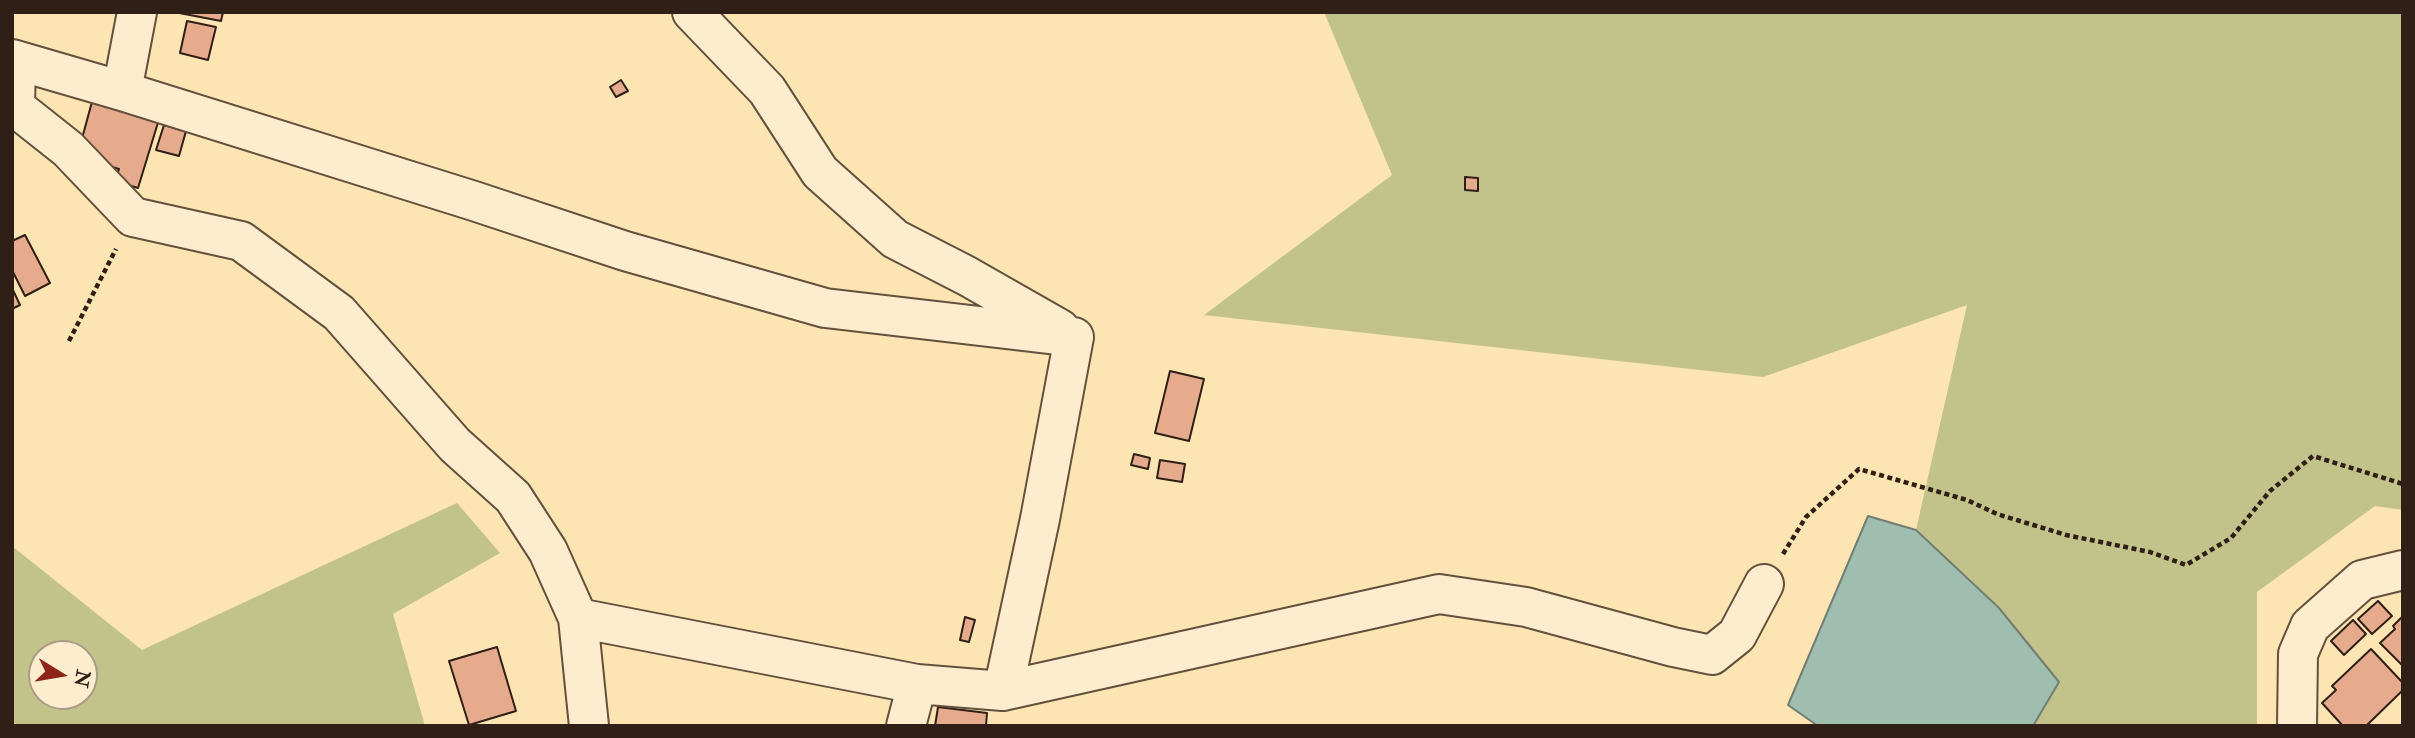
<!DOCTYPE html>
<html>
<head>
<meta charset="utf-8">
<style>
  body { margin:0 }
  #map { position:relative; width:2415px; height:738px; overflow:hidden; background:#fce4b3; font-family:"IM FELL Double Pica",serif }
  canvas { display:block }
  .frame { position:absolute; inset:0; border:14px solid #301f16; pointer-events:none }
  .north { position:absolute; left:28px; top:640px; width:70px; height:70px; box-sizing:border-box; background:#fdedce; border:2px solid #ab9b84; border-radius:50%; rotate:101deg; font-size:19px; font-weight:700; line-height:28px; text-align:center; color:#301f16 }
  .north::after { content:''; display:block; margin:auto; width:24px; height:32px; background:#8f2418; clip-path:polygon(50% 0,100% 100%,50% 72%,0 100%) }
</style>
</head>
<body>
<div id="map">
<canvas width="2415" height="738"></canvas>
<div class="frame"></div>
<div class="north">N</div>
</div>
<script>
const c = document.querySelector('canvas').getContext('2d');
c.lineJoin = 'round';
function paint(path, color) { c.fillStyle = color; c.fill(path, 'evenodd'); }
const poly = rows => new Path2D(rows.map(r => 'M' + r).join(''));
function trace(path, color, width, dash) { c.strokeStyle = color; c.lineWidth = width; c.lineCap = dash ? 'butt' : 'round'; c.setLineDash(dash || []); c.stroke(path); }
paint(poly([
  [1324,12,2403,12,2403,510,2375,506,2257,592,2257,726,2033,726,2059,681,1916,530,1967,305,1763,377,1204,315,1392,175],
  [457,503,500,553,393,614,425,726,12,726,12,546,142,650],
  [42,654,84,654,84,696,42,696]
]), '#c2c38a');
const water = poly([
  [1868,516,1916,530,1999,608,2059,682,2033,726,1818,726,1788,705,1868,516]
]);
paint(water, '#9fbeb0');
trace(water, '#737e72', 2);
const building = poly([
  [174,12,223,12,221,21,174,12],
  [187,21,216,27,208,60,180,53,187,21],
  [621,80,628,91,616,97,610,87,621,80],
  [93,98,160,116,138,188,115,181,119,169,77,157,93,98],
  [164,125,186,131,179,156,156,150,164,125],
  [1465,177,1478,178,1478,191,1465,190,1465,177],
  [25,235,50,283,25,296,12,270,12,241,25,235],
  [12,288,20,305,12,309,12,288],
  [1170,371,1204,379,1189,441,1155,433,1170,371],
  [1134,454,1150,458,1148,469,1131,465,1134,454],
  [1160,460,1185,464,1182,482,1157,478,1160,460],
  [2378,601,2392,616,2372,634,2358,619,2378,601],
  [2403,616,2403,666,2380,643,2395,629,2393,626,2403,616],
  [965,617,975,620,969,642,960,640,965,617],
  [2353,620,2366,634,2344,655,2331,641,2353,620],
  [497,647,516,711,469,725,449,661,497,647],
  [2371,649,2403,683,2403,690,2366,726,2343,726,2322,703,2336,690,2332,686,2371,649],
  [938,707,987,713,986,726,935,726,938,707]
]);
paint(building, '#e5ab8c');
trace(building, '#301f16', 2);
const minor = poly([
  [692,12,767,90,820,172,895,239,967,276,1060,329],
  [12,59,122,91,474,201,625,251,825,308,1074,337,1040,519,1003,691],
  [16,60,15,107,68,149,133,217,241,241,339,313,455,445,513,497,548,551,578,618,589,726],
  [122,91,137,12],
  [578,618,917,684,1003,691,1439,594,1526,607,1673,647,1712,655,1737,635,1764,584],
  [906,726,917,684],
  [2297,726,2298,654,2310,626,2362,580,2403,570]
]);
trace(minor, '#63503d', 42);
trace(poly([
  [69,341,116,249],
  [1783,554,1806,517,1859,469,1967,500,1997,514,2066,535,2150,552,2186,565,2231,538,2270,491,2313,456,2403,484]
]), '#301f16', 4.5, [5, 3.5]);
trace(minor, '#fdedce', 38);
</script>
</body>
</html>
